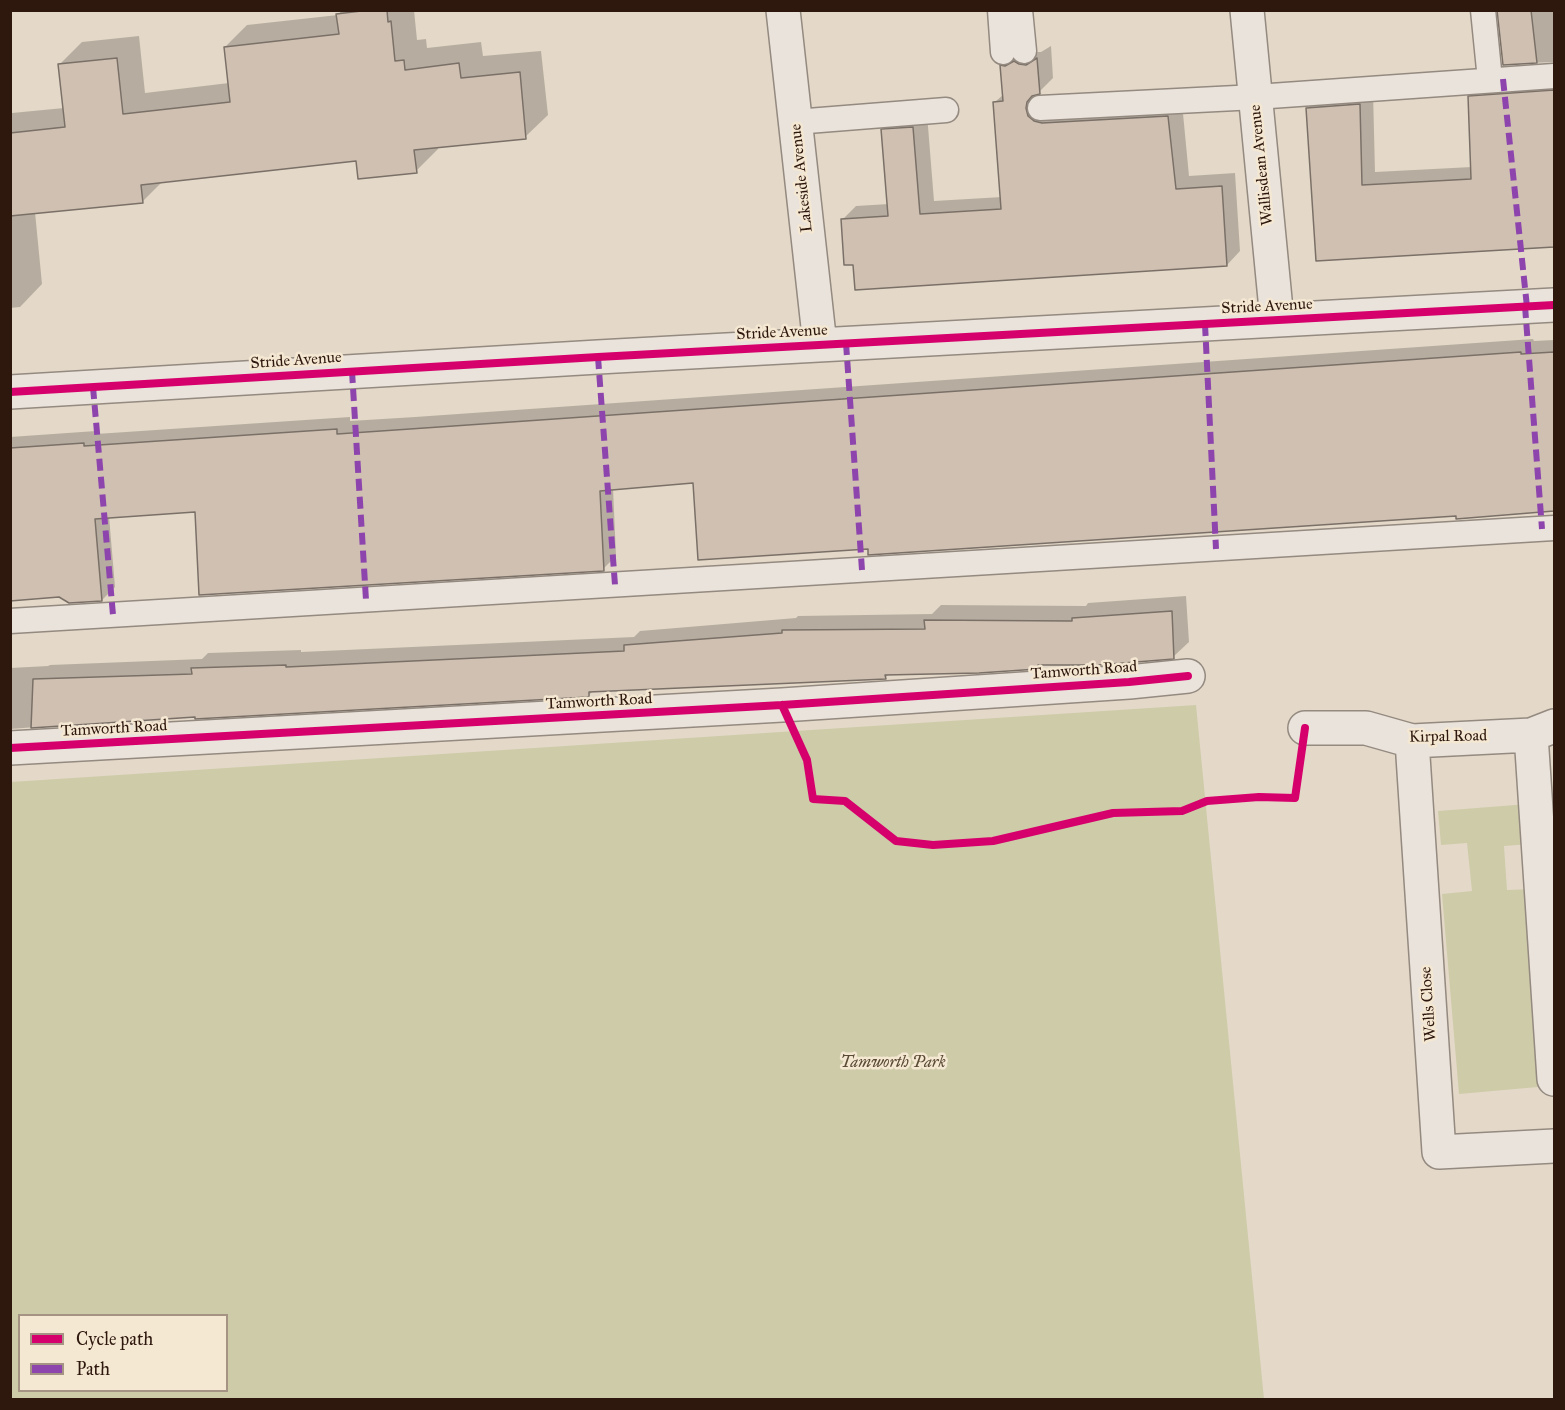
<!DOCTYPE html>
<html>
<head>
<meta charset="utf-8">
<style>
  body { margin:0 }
  #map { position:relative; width:1565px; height:1410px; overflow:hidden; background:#e4d9c8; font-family:"IM FELL Great Primer",serif }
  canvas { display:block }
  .frame { position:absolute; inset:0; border:12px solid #2e170d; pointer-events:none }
  .legend { position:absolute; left:18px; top:1314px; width:210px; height:78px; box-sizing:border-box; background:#f5e8d3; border:2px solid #a59484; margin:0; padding:8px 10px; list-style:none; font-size:18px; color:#2e170d }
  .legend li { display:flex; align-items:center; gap:12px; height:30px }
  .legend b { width:30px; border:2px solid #a59484 }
</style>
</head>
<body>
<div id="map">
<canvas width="1565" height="1410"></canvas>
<div class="frame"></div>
<ul class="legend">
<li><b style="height:8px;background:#d6006c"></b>Cycle path</li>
<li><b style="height:8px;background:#8e44ad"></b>Path</li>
</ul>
</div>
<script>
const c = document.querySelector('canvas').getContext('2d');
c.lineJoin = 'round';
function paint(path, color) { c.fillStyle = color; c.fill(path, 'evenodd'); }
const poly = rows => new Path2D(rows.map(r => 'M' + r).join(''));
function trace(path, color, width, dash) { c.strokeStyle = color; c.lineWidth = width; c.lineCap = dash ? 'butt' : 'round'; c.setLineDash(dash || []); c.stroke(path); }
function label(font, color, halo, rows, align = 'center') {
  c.font = font + ' "IM FELL Great Primer",serif'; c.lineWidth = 5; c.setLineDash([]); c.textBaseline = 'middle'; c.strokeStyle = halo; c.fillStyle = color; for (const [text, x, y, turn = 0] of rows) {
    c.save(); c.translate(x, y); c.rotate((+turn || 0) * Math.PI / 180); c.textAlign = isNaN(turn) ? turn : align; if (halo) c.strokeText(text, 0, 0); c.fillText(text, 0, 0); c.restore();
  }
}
paint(poly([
  [1196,705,1264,1399,11,1399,11,782],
  [20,1316,226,1316,226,1390,20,1390],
  [1528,804,1531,844,1504,846,1507,890,1533,889,1549,1086,1459,1094,1442,894,1472,891,1467,843,1441,845,1438,811]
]), '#cecba9');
paint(poly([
  [342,10,414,10,417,40,426,39,427,48,481,42,483,56,541,51,548,115,525,137,438,146,438,149,416,171,357,160,163,181,142,202,35,212,42,284,20,307,10,308,10,96,12,113,64,108,59,65,82,42,139,36,145,93,229,83,225,47,247,25,338,15],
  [1499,10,1554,10,1554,62,1504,64],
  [1051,46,1053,78,1039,92,1041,101,1182,103,1189,176,1235,173,1240,251,1227,265,842,220,856,206,889,204,883,130,897,116,927,114,934,201,1002,197,995,102,1004,94,1001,66,1015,52,1041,52],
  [1554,78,1554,244,1318,259,1308,108,1321,95,1373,91,1375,172,1472,167,1470,97,1483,83],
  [1533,339,1534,341,1554,340,1554,511,1458,518,1458,514,869,548,695,481,613,488,616,556,603,569,196,510,109,516,115,587,102,600,60,595,10,599,10,437,96,431,96,434,350,417,350,421,415,417],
  [1186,596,1189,642,1173,657,1042,664,1038,668,890,673,885,678,593,691,589,695,196,715,10,729,10,668,48,666,50,665,202,659,208,653,301,650,301,652,634,637,640,631,796,618,798,616,932,614,941,605,1086,606,1088,603]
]), '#0003');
const building = poly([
  [370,10,387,10,388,22,391,21,395,61,404,60,405,70,459,63,461,78,520,72,526,139,414,150,417,173,358,179,356,161,141,185,143,203,10,216,10,133,65,127,58,64,117,58,123,114,230,102,224,47,339,34,336,14,370,10],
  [1497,10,1531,10,1537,63,1503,65,1497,10],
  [1037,58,1040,94,1032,96,1027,102,1026,108,1028,116,1034,121,1042,123,1168,116,1176,189,1222,186,1227,266,855,290,853,265,844,265,841,219,888,216,881,129,913,127,920,214,1001,209,993,102,1003,101,1000,65,1005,66,1014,61,1019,64,1026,65,1037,58],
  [1554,90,1554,247,1316,261,1306,108,1360,104,1362,185,1471,179,1468,96,1554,90],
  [1521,352,1521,354,1554,352,1554,511,1456,519,1456,516,868,555,868,549,698,560,693,483,600,491,604,571,199,595,195,512,95,519,102,601,69,603,59,597,10,601,10,448,84,443,84,446,337,429,337,434,439,427,1521,352],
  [1172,611,1174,659,1098,665,1038,665,1038,669,979,673,885,675,886,679,589,692,589,697,195,719,195,717,31,728,33,679,192,674,191,668,286,665,286,667,624,651,624,645,782,633,782,630,925,629,924,620,1072,621,1072,618,1172,611]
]);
paint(building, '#cfc0b1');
trace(building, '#7a7067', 1.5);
const service = poly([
  [1000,10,1003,52],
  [1020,10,1024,51],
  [1483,10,1490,80],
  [1040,108,1256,97,1554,76],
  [795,122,946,110],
  [10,621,1554,528]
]);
const minor = poly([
  [783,10,820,345],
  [1247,10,1277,320],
  [10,392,598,357,1554,305],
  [1305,728,1366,728,1412,741,1531,735,1554,726],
  [1531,735,1554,1079],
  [1412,741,1439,1152,1554,1146],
  [10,748,782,705,1129,682,1188,676]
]);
trace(service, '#948a80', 27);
trace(minor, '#948a80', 36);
trace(service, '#e9e3db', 24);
trace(minor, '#e9e3db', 33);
trace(poly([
  [1503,79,1527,307],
  [1525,306,1542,529],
  [1205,324,1216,549],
  [846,343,862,570],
  [598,357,615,585],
  [352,371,366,600],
  [93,387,113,615]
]), '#8e44ad', 6, [12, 6]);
trace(poly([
  [10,392,598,357,1554,305],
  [782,705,807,760,813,799,845,801,896,841,933,845,993,841,1113,813,1182,811,1207,801,1259,797,1295,798,1305,728],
  [10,748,782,705,1129,682,1188,676]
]), '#d6006c', 8);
label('16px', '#2e170d', '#f5e8d3', [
  ["Wallisdean Avenue",1262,165,-96],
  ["Lakeside Avenue",802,178,-96],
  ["Stride Avenue",1267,307,-3],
  ["Stride Avenue",782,333,-3],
  ["Stride Avenue",296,361,-4],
  ["Tamworth Road",1084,671,-4],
  ["Tamworth Road",599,702,-3],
  ["Tamworth Road",114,729,-3],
  ["Kirpal Road",1448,737,-1],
  ["Wells Close",1429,1004,-94]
]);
label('italic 16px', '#594a34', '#f5e8d3', [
  ["Tamworth Park",893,1063]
]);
</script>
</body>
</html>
